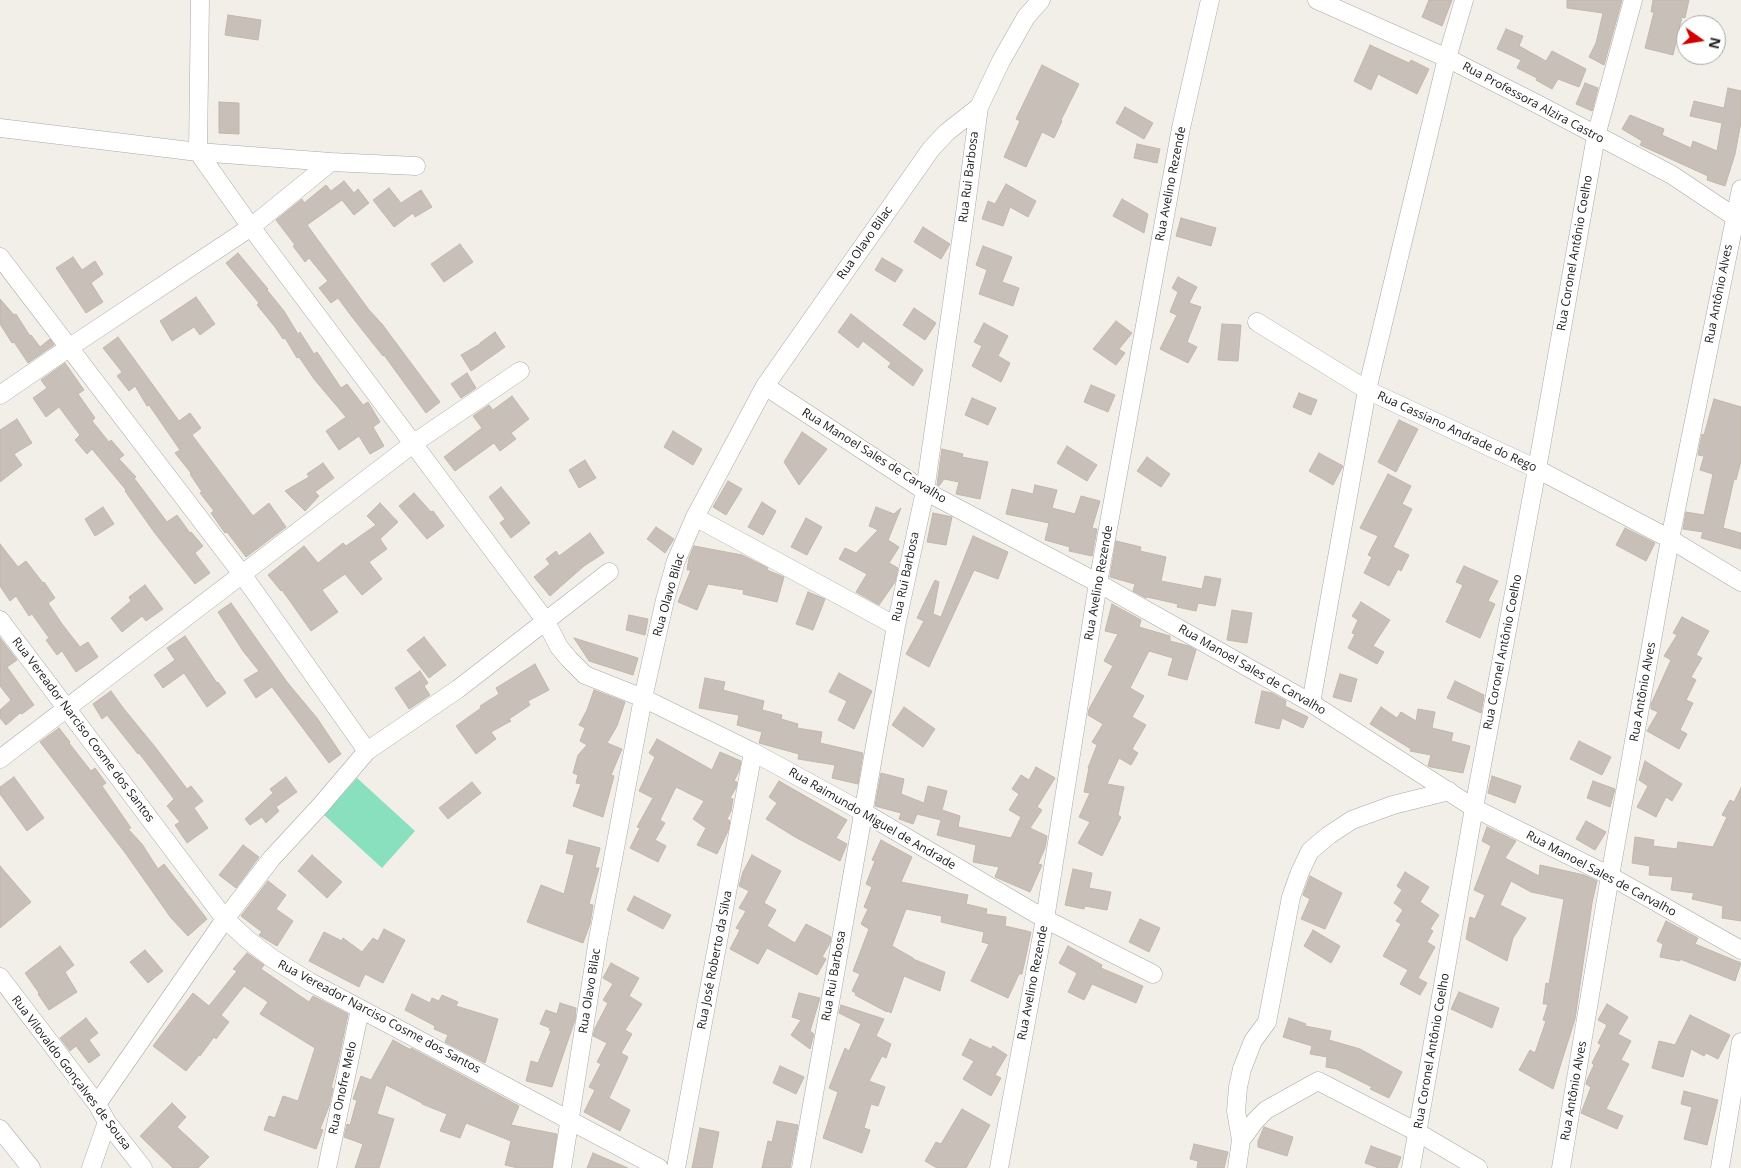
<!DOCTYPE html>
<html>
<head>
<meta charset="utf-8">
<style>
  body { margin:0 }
  #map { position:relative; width:1741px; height:1168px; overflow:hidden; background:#f2efe9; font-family:"Open Sans",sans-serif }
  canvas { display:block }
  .north { position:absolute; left:1676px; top:15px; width:50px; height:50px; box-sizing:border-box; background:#fff; border:1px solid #a7a7a7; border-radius:50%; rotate:103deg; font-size:14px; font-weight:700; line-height:20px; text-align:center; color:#222 }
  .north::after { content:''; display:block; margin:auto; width:18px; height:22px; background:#d40000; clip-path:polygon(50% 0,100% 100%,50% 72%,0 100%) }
</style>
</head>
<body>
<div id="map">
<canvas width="1741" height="1168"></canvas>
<div class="north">N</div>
</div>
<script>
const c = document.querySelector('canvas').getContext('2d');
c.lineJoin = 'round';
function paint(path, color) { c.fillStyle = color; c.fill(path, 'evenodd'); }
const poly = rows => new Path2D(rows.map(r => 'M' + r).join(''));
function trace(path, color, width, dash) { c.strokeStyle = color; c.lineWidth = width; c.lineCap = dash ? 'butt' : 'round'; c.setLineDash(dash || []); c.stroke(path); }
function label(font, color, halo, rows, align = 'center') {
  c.font = font + ' "Open Sans",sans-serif'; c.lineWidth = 4; c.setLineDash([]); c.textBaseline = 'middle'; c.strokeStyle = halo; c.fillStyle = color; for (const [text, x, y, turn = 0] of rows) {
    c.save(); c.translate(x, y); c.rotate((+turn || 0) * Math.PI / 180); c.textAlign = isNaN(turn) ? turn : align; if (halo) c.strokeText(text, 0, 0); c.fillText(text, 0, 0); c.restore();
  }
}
paint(poly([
  [357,778,415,831,382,868,324,815]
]), '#88e0be');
const building = poly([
  [1429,0,1452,0,1442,26,1422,17,1429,0],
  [1567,0,1622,0,1604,65,1589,57,1596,43,1603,13,1567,8,1567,0],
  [1653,0,1689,0,1685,18,1682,17,1673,55,1645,48,1654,12,1651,12,1653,0],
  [228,15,261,20,258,40,225,35,228,15],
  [1506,29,1523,36,1519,46,1546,61,1552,51,1586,69,1579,87,1558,79,1552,89,1536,80,1537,78,1517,68,1521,60,1497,49,1506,29],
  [1370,45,1409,63,1411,60,1429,69,1417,94,1378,74,1371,90,1354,81,1370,45],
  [1042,65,1079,84,1061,120,1062,121,1054,138,1042,132,1026,167,1004,157,1020,121,1016,119,1042,65],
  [1585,83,1598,88,1592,111,1576,104,1585,83],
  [1728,88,1741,91,1741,122,1735,154,1725,186,1707,180,1708,176,1640,145,1642,141,1622,129,1630,115,1664,129,1662,135,1691,148,1693,141,1717,151,1722,123,1690,116,1694,101,1724,108,1728,88],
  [219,102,239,103,239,134,219,133,219,102],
  [1125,107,1153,123,1144,139,1116,123,1125,107],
  [1137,144,1160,149,1157,163,1134,158,1137,144],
  [344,181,354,193,358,189,369,203,354,215,342,200,307,225,369,310,382,324,440,402,426,413,384,355,383,356,352,317,338,298,331,303,319,288,328,281,309,258,305,262,293,246,295,245,276,220,302,199,304,203,326,185,331,191,344,181],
  [1006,184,1036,201,1028,217,1010,207,1003,226,982,219,988,201,995,204,1006,184],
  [389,188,401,203,421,190,432,207,415,217,413,213,394,227,373,200,389,188],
  [1122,199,1148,214,1144,233,1113,216,1122,199],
  [1181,218,1216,228,1211,246,1176,236,1181,218],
  [923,227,950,244,941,259,914,242,923,227],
  [460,244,473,262,444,282,431,264,460,244],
  [983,246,1012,257,1002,282,1019,288,1013,306,979,294,987,270,976,265,983,246],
  [238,253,268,289,267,290,284,311,298,334,300,332,314,354,317,352,341,388,347,384,363,405,368,402,380,422,373,427,384,446,370,454,359,436,339,450,326,431,346,417,314,379,299,357,297,358,285,338,283,339,275,327,257,305,259,303,226,263,238,253],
  [73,257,82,270,95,261,103,274,91,283,103,302,86,313,56,268,73,257],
  [882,258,903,270,895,282,875,270,882,258],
  [1178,277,1197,287,1189,303,1201,307,1187,342,1197,347,1188,363,1160,349,1177,315,1170,312,1178,292,1172,288,1178,277],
  [196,297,215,324,200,335,194,327,172,341,160,321,196,297],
  [0,299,14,315,16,314,30,336,31,335,40,347,50,339,54,345,28,363,14,342,12,343,0,324,0,299],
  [914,308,936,323,925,340,903,325,914,308],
  [851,314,923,370,913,386,888,367,891,363,863,341,858,348,838,332,851,314],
  [1116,321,1132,333,1119,349,1125,353,1116,365,1093,349,1116,321],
  [984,323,1008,336,998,356,1010,363,1001,382,972,366,982,346,974,342,984,323],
  [1222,324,1241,325,1238,361,1218,360,1222,324],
  [495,332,505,347,471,371,461,355,480,344,480,343,495,332],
  [118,337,179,421,190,413,201,428,192,435,253,516,269,503,286,527,246,557,227,532,225,533,211,513,214,511,200,493,202,492,190,474,191,473,175,453,180,450,149,405,147,406,135,386,129,391,117,376,122,372,103,348,118,337],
  [65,363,84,390,78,394,95,418,92,421,109,442,111,440,124,455,119,459,136,477,134,478,167,522,177,515,190,533,191,532,203,546,195,553,210,573,195,584,154,532,125,491,126,490,92,449,87,454,75,440,80,435,59,407,46,417,33,398,47,388,41,380,65,363],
  [467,373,476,388,461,398,451,384,467,373],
  [1091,385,1115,395,1108,412,1084,402,1091,385],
  [1299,393,1317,400,1311,415,1293,407,1299,393],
  [512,396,529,419,511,433,516,439,500,451,494,443,455,471,444,457,482,428,473,416,489,405,493,410,512,396],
  [972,398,996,408,988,425,965,415,972,398],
  [1714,399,1741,407,1741,461,1736,480,1734,479,1723,528,1741,533,1741,549,1701,538,1703,532,1683,529,1686,512,1704,515,1713,474,1700,470,1704,456,1698,455,1702,434,1704,435,1714,399],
  [17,419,32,443,14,454,22,465,0,482,0,430,17,419],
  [1399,420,1418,429,1396,472,1378,462,1399,420],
  [673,431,702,449,693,465,664,447,673,431],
  [802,432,827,449,799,485,784,462,802,432],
  [1067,446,1097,465,1087,481,1057,463,1067,446],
  [942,449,963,454,962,457,988,462,980,499,956,494,959,482,944,479,939,486,937,485,942,449],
  [1319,453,1343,466,1333,485,1309,471,1319,453],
  [1147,457,1170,474,1161,487,1137,471,1147,457],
  [585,460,596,478,579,488,569,470,585,460],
  [323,463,334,478,315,492,319,496,305,511,285,491,309,477,307,474,323,463],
  [1388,474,1411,486,1402,504,1412,509,1393,547,1409,555,1401,571,1398,569,1389,586,1364,573,1372,557,1368,555,1378,536,1360,528,1388,474],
  [728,481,742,489,726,515,713,507,728,481],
  [1035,485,1057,490,1052,508,1075,514,1081,496,1100,501,1092,528,1097,529,1092,556,1069,551,1070,547,1045,540,1049,523,1006,514,1012,489,1033,494,1035,485],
  [501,487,530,523,511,538,500,523,505,519,489,497,501,487],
  [414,493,431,512,433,511,444,526,427,539,399,506,414,493],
  [762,502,776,511,763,535,748,527,762,502],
  [380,503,398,522,380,539,387,549,369,562,382,579,362,595,345,574,322,590,338,612,311,631,282,590,281,591,268,575,304,546,318,563,343,543,346,546,376,525,367,516,380,503],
  [103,507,114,524,95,536,85,519,103,507],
  [876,507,894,514,901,508,888,540,899,547,889,563,898,568,895,582,879,605,856,592,867,574,839,559,845,548,856,553,878,530,869,526,876,507],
  [933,513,952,517,946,545,927,542,933,513],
  [806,518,822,527,807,555,791,547,806,518],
  [656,527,674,539,665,553,647,539,656,527],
  [1625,528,1655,543,1646,561,1616,545,1625,528],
  [590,533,604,553,584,566,550,596,534,577,550,564,546,559,556,551,559,556,590,533],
  [973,536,1008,552,998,579,974,570,929,667,906,654,924,621,917,618,935,580,939,582,933,614,941,617,973,536],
  [1116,541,1141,547,1140,551,1166,557,1161,581,1202,589,1205,576,1221,579,1215,606,1198,603,1196,611,1177,607,1178,604,1147,597,1146,598,1133,591,1135,584,1110,577,1116,541],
  [0,544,18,567,26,561,43,583,44,582,55,598,48,603,62,624,80,647,88,642,98,657,76,672,62,651,57,655,46,640,49,638,32,614,29,616,16,596,10,601,0,586,0,544],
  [694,546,742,555,768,568,767,570,784,577,777,602,743,594,744,590,708,584,697,610,678,602,691,570,687,570,689,558,694,546],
  [1464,566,1498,581,1488,601,1495,604,1480,638,1446,622,1463,585,1456,582,1464,566],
  [145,585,163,609,146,621,142,616,122,632,111,618,131,601,129,597,145,585],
  [808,592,825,599,813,630,796,624,808,592],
  [1361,602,1390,620,1373,646,1384,652,1377,664,1348,648,1355,634,1352,633,1358,620,1352,616,1361,602],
  [231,603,287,682,317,718,341,754,329,763,272,687,256,698,244,680,259,671,243,651,218,612,231,603],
  [1112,604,1141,620,1139,627,1170,636,1170,641,1189,646,1196,650,1187,680,1168,675,1173,658,1149,651,1130,688,1144,696,1132,717,1146,725,1132,749,1138,753,1131,765,1119,758,1107,784,1124,787,1118,815,1121,817,1102,856,1078,843,1090,822,1079,817,1090,793,1084,792,1089,768,1088,768,1097,745,1092,742,1103,724,1088,715,1089,709,1113,666,1104,661,1118,634,1105,631,1112,604],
  [1232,610,1252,613,1247,643,1227,640,1232,610],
  [629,615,648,619,645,635,626,630,629,615],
  [1682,617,1709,631,1696,655,1702,658,1691,677,1696,680,1686,700,1693,703,1680,730,1687,734,1679,749,1647,731,1658,712,1651,709,1651,704,1671,660,1664,656,1677,635,1673,633,1682,617],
  [185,636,217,683,218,682,226,693,207,707,184,673,163,688,154,675,175,660,167,648,185,636],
  [424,637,446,665,429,678,407,650,424,637],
  [0,638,17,660,7,667,34,705,22,714,20,713,6,725,0,718,0,710,11,700,0,686,0,638],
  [574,638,638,658,633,675,589,661,574,638],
  [535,664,549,690,528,701,530,705,509,719,511,721,491,732,496,739,476,754,456,726,481,708,480,706,499,694,496,688,535,664],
  [420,671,428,683,424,686,430,695,409,709,395,688,420,671],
  [839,673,872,691,854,729,838,720,847,701,829,692,839,673],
  [1340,674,1357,679,1351,702,1333,697,1340,674],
  [705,678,725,682,723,690,764,701,762,710,782,715,781,719,798,724,797,728,822,732,820,743,863,753,858,784,832,778,835,765,798,759,799,754,759,743,762,732,737,725,739,715,699,708,705,678],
  [1455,681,1484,695,1481,713,1447,698,1455,681],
  [594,690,625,702,617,726,607,743,622,749,611,775,614,776,603,817,573,806,581,784,576,783,578,775,573,773,578,755,587,745,580,741,585,728,579,725,587,710,594,690],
  [111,691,124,709,156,748,187,789,191,786,203,801,194,808,208,828,187,843,175,825,180,822,167,806,174,799,139,753,138,754,107,715,102,719,93,704,111,691],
  [1262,691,1272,693,1286,701,1285,706,1308,717,1303,728,1282,718,1279,729,1255,723,1262,691],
  [904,707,935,729,923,747,892,725,904,707],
  [1381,707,1397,718,1401,712,1416,721,1418,709,1435,712,1432,728,1453,733,1451,741,1470,746,1463,773,1431,767,1428,766,1431,755,1410,751,1411,749,1370,724,1381,707],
  [59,728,70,742,69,743,91,771,95,768,106,783,102,786,131,828,128,829,142,844,158,869,164,864,207,919,188,936,171,918,126,854,40,742,59,728],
  [657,739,712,770,720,752,741,761,739,771,734,781,737,782,736,788,730,798,733,799,731,811,727,819,730,821,728,831,717,854,697,845,706,828,693,819,704,801,676,787,660,820,665,823,655,840,666,846,658,862,630,848,640,828,637,827,653,798,639,791,655,757,649,753,657,739],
  [1579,741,1611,757,1602,775,1570,759,1579,741],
  [1645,761,1682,784,1672,801,1666,797,1656,817,1637,807,1648,786,1639,780,1645,761],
  [1036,767,1055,778,1037,807,1042,810,1030,828,1047,836,1045,848,1038,864,1042,865,1030,892,995,877,999,867,973,862,976,845,937,835,941,820,917,814,913,824,899,819,901,813,875,806,881,773,904,779,901,794,924,803,928,786,947,791,942,810,960,816,958,827,1011,838,1021,817,1009,810,1019,794,1012,789,1021,775,1029,780,1036,767],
  [1492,776,1521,786,1515,803,1488,793,1492,776],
  [14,777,44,818,27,831,0,794,0,787,14,777],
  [286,777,297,792,276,807,279,811,266,823,262,817,250,825,245,819,273,793,270,789,286,777],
  [779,781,847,820,836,838,847,844,840,861,795,837,766,819,777,803,769,797,779,781],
  [1593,781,1615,789,1610,807,1587,798,1593,781],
  [472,782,481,793,448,819,439,808,472,782],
  [1741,788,1741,921,1722,918,1723,906,1692,899,1694,893,1671,890,1673,877,1649,875,1650,866,1632,863,1635,837,1654,840,1653,846,1677,849,1678,842,1713,847,1727,817,1722,815,1730,800,1734,802,1741,788],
  [1586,821,1606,832,1595,850,1576,839,1586,821],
  [1487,827,1516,841,1505,858,1539,876,1540,865,1584,875,1597,881,1592,903,1575,1019,1553,1089,1519,1070,1530,1050,1535,1053,1546,1021,1543,1020,1548,1004,1543,1004,1546,983,1549,984,1564,899,1531,892,1511,881,1500,905,1526,918,1513,938,1507,961,1466,939,1470,917,1475,919,1485,895,1474,890,1491,846,1482,841,1487,827],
  [569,840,600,848,595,868,599,868,589,904,593,905,590,924,583,943,527,922,541,885,564,894,574,855,566,853,569,840],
  [881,840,912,857,901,882,968,895,966,904,987,909,986,914,1006,917,1005,926,1031,932,1022,974,1019,974,1008,998,971,981,989,944,982,942,984,932,941,922,942,916,906,909,892,946,913,958,913,959,945,972,940,991,904,976,891,1013,888,1011,887,1012,855,995,856,993,852,991,860,974,853,971,869,929,861,924,868,909,864,907,872,887,866,884,875,861,872,860,881,840],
  [243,845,259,857,236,888,219,875,243,845],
  [312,855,342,882,327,898,298,871,312,855],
  [752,855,781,871,764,903,776,910,767,926,795,943,806,924,831,937,830,943,822,957,826,959,817,975,767,948,758,964,730,949,740,930,736,928,746,911,739,908,749,891,739,886,743,872,752,855],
  [0,866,31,902,0,928,0,866],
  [1073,869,1092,873,1089,888,1111,892,1107,910,1085,906,1084,909,1065,905,1073,869],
  [1405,872,1429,887,1420,902,1439,915,1430,929,1433,931,1427,942,1435,947,1418,978,1427,983,1420,995,1400,984,1408,970,1383,956,1401,924,1396,921,1403,910,1394,903,1402,890,1397,886,1405,872],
  [1310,876,1342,893,1325,929,1301,919,1310,899,1303,895,1310,876],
  [268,881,286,895,276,909,293,921,277,946,259,935,262,932,241,916,268,881],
  [634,896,671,915,663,929,627,910,634,896],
  [1140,919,1160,928,1149,952,1129,942,1140,919],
  [1666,921,1698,938,1695,944,1741,963,1735,981,1680,959,1680,961,1660,957,1663,944,1657,941,1666,921],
  [384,929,405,940,383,983,365,974,359,987,309,961,324,932,342,941,343,938,362,952,373,938,378,941,384,929],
  [1313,930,1340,946,1331,963,1304,946,1313,930],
  [60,946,74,965,65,972,77,992,49,1010,38,994,39,993,25,973,60,946],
  [1068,946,1102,965,1101,968,1143,986,1136,1003,1092,984,1084,1000,1068,992,1077,973,1059,963,1068,946],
  [145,950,163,971,148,983,130,962,145,950],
  [247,953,264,965,261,969,309,1002,313,996,348,1014,338,1062,331,1088,333,1088,329,1106,320,1129,323,1130,316,1149,264,1130,269,1116,275,1118,283,1096,298,1101,315,1048,260,1014,268,1002,244,986,221,1015,229,1022,216,1039,214,1037,200,1056,199,1055,186,1071,153,1046,193,993,209,1006,237,971,233,969,247,953],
  [611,963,639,978,629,996,642,1004,625,1030,632,1034,621,1053,628,1057,609,1098,630,1110,620,1131,584,1112,595,1090,589,1087,601,1064,597,1062,607,1043,593,1036,595,1028,608,1003,603,1000,613,984,603,978,611,963],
  [1459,992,1499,1008,1492,1028,1451,1009,1459,992],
  [799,993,820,998,810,1031,814,1034,810,1049,791,1035,801,1020,792,1017,799,993],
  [412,994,430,1003,432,998,439,1001,442,995,458,1002,456,1006,498,1019,485,1063,445,1042,448,1035,434,1029,435,1026,405,1010,412,994],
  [560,1003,576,1008,575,1020,552,1087,526,1081,531,1061,538,1063,551,1031,549,1030,550,1028,540,1024,546,1010,557,1014,560,1003],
  [1607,1004,1628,1017,1618,1034,1631,1041,1621,1060,1629,1064,1606,1109,1623,1116,1617,1129,1581,1113,1591,1087,1586,1084,1587,1080,1594,1065,1592,1063,1601,1045,1598,1043,1607,1025,1598,1020,1607,1004],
  [841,1005,884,1019,876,1036,891,1044,886,1058,882,1056,869,1081,885,1087,878,1106,871,1104,864,1128,870,1130,862,1153,823,1138,838,1092,829,1088,845,1048,849,1051,861,1024,839,1013,841,1005],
  [1690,1015,1730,1035,1718,1059,1706,1053,1704,1056,1691,1049,1683,1077,1652,1068,1659,1041,1675,1045,1690,1015],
  [86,1018,98,1033,89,1040,100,1055,89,1063,76,1046,70,1051,60,1038,86,1018],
  [1289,1018,1306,1024,1305,1026,1331,1031,1329,1040,1360,1049,1402,1072,1389,1098,1370,1089,1372,1087,1336,1069,1326,1067,1327,1057,1310,1054,1312,1046,1283,1037,1289,1018],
  [970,1039,991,1049,993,1046,1007,1055,995,1075,1001,1078,991,1096,963,1079,974,1061,962,1055,970,1039],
  [393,1040,411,1050,411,1048,519,1106,511,1125,557,1134,552,1168,518,1168,505,1165,511,1141,466,1123,460,1138,440,1131,447,1114,422,1104,422,1103,386,1085,377,1114,394,1119,379,1168,355,1168,363,1144,344,1137,347,1124,350,1125,357,1100,353,1099,361,1076,371,1080,393,1040],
  [780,1066,804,1077,796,1094,773,1083,780,1066],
  [1684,1091,1718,1100,1707,1145,1684,1139,1692,1107,1681,1104,1684,1091],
  [172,1103,186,1117,177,1127,209,1157,198,1168,173,1168,140,1136,172,1103],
  [962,1109,990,1125,966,1168,937,1168,925,1161,936,1142,941,1144,962,1109],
  [777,1121,798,1125,790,1168,762,1168,768,1141,772,1142,777,1121],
  [1264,1127,1293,1137,1287,1156,1258,1147,1258,1141,1264,1127],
  [700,1128,719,1132,712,1168,692,1168,700,1128],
  [1194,1144,1228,1152,1224,1168,1197,1168,1198,1161,1190,1159,1194,1144],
  [1371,1146,1401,1157,1397,1168,1379,1168,1365,1163,1371,1146],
  [593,1153,628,1168,587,1168,593,1153]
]);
paint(building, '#c7bfb8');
trace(building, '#c4b6ab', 1);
const minor = poly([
  [200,0,198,152,251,227,545,620,559,647,569,659,585,675,643,698,753,752,863,812,1045,919,1153,974],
  [1317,0,1447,58,1545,108,1672,175,1741,221],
  [1464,0,1447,58,1367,390,1537,469,1670,539,1741,582],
  [0,128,198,152,331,162,416,166],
  [0,257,242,574,367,751],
  [1257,322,1367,390,1311,703],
  [765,386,925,491,1098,583,1311,703,1474,808,1610,876,1741,950],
  [0,395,70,347,251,227,331,162],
  [695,517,896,626],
  [0,620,225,919,248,940,273,959,310,982,659,1168],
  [0,759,414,443,520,371],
  [0,977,97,1104,107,1122,143,1168],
  [97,1104,225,919,272,858,321,805,367,751,458,689,609,572],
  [0,1129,31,1168],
  [1241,1140,1236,1111,1238,1087,1242,1069,1253,1041,1267,1022,1291,897,1300,872,1310,851,1329,835,1352,820,1393,805,1449,791],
  [91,1168,107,1122],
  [327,1168,360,1009],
  [562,1168,598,939,643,698,665,600,676,561,695,517,765,386,931,149,947,132,979,107],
  [676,1168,753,752],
  [801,1168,896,626,925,491,966,206,979,107,1001,61,1026,17,1041,0],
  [999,1168,1045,919,1098,583,1181,128,1210,0],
  [1237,1168,1241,1140,1255,1121,1266,1110,1318,1081,1417,1132,1478,1168],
  [1411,1168,1474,808,1537,469,1596,136,1633,0],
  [1561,1168,1610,876,1670,539,1741,189],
  [1720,1168,1741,1042]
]);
trace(minor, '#a9a9a9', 19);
trace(minor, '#fff', 18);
label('12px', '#222', '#fff', [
  ["Rua Professora Alzira Castro",1533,103,28],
  ["Rua Rui Barbosa",969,177,-83],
  ["Rua Avelino Rezende",1171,184,-79],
  ["Rua Olavo Bilac",865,243,-55],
  ["Rua Coronel Antônio Coelho",1575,253,-80],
  ["Rua Antônio Alves",1719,294,-79],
  ["Rua Cassiano Andrade do Rego",1457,432,25],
  ["Rua Manoel Sales de Carvalho",874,456,32],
  ["Rua Rui Barbosa",906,577,-78],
  ["Rua Avelino Rezende",1099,583,-80],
  ["Rua Olavo Bilac",669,595,-74],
  ["Rua Coronel Antônio Coelho",1503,652,-79],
  ["Rua Manoel Sales de Carvalho",1252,670,30],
  ["Rua Antônio Alves",1643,692,-80],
  ["Rua Vereador Narciso Cosme dos Santos",83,730,53],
  ["Rua Raimundo Miguel de Andrade",872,819,30],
  ["Rua Manoel Sales de Carvalho",1601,874,28],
  ["Rua José Roberto da Silva",715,960,-79],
  ["Rua Rui Barbosa",834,976,-80],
  ["Rua Avelino Rezende",1033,983,-79],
  ["Rua Olavo Bilac",590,991,-81],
  ["Rua Vereador Narciso Cosme dos Santos",379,1017,28],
  ["Rua Coronel Antônio Coelho",1432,1051,-80],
  ["Rua Vilovaldo Gonçalves de Sousa",71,1073,53],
  ["Rua Onofre Melo",343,1088,-78],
  ["Rua Antônio Alves",1574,1091,-80]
]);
</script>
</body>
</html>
